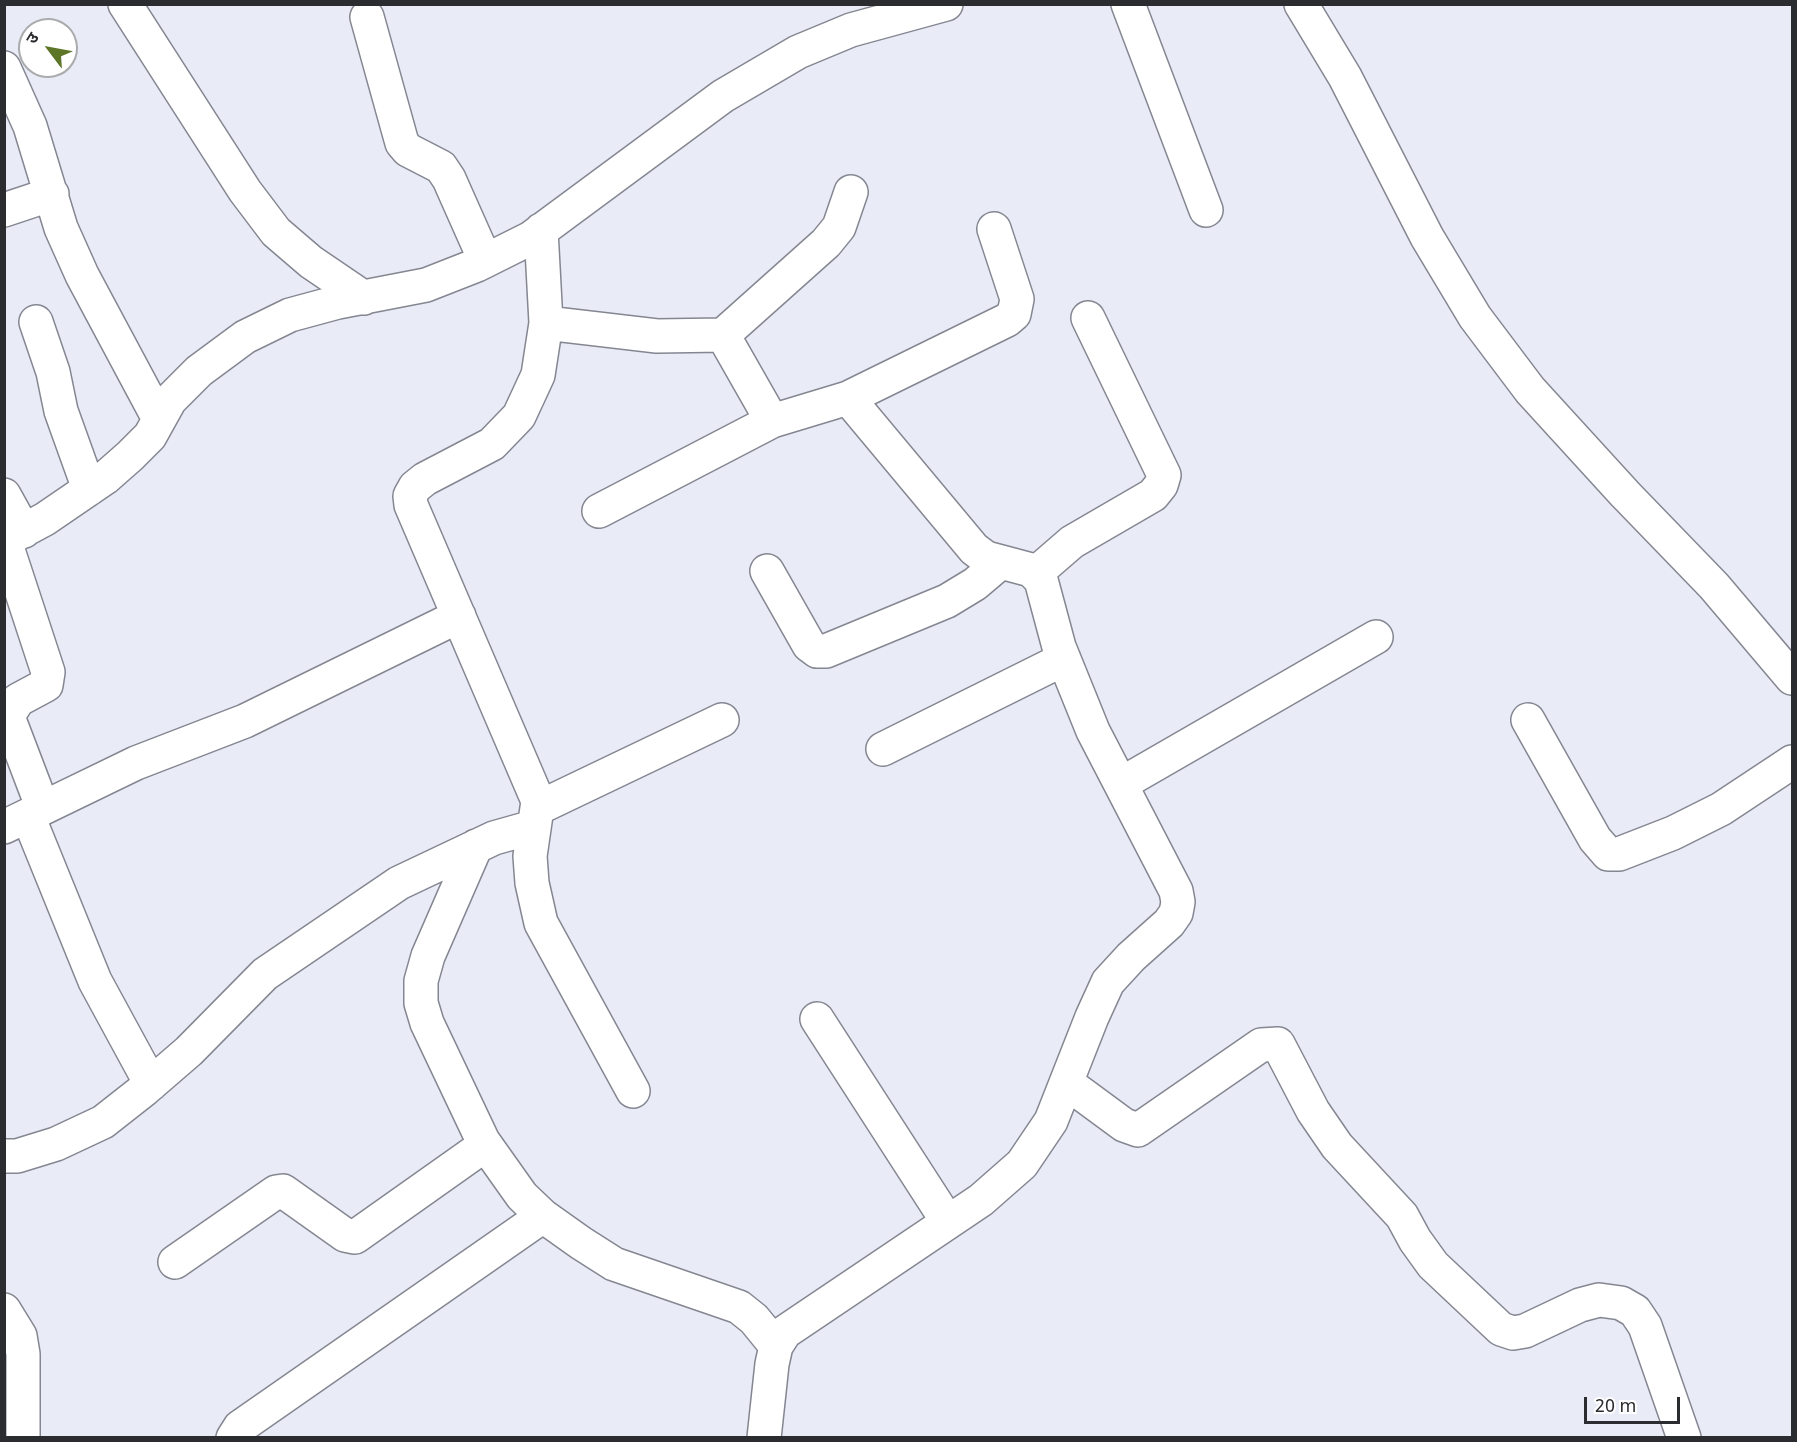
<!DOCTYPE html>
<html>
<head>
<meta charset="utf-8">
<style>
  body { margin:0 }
  #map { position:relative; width:1797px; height:1442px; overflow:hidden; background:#e9ebf7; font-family:Georgia,"Noto Sans Devanagari",serif }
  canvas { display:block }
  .frame { position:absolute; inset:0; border:6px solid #2b2c30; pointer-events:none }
  .north { position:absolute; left:18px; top:18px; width:60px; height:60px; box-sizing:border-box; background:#fff; border:2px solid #aaabac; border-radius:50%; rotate:302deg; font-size:16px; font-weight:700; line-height:24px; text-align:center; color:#2b2c30 }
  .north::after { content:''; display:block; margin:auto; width:21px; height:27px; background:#5c7527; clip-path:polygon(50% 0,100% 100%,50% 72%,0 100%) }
  .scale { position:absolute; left:1584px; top:1397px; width:96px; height:27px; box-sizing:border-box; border:3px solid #2b2c30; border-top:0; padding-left:8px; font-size:18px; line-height:21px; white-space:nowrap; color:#2b2c30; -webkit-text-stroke:4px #fff; paint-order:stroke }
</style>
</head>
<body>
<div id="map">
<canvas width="1797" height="1442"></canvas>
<div class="frame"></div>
<div class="north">उ</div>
<div class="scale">20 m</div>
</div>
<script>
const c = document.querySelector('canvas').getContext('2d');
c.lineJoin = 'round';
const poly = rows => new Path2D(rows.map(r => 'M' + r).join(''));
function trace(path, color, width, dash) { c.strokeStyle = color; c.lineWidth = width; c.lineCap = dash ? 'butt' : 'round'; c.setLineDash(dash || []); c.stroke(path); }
const street = poly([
  [125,4,245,191,276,232,311,262,364,298],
  [1128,4,1206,210],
  [1301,4,1345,77,1427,237,1475,317,1530,390,1625,494,1714,586,1792,678],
  [367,17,402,143,408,150,441,167,449,179,485,260],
  [4,68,30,126,61,228,82,275,159,419],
  [4,210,52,194],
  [541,230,546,323,538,375,519,416,492,444,425,479,415,487,410,496,411,505,538,801,530,856,532,883,541,923,633,1091],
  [36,322,53,372,61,411,89,489],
  [546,323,657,336,723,335,772,421,848,398,974,549,986,558,1031,570,1041,580,1059,647,1093,731,1176,891,1178,902,1176,913,1169,923,1131,957,1108,982,1092,1017,1051,1121,1022,1164,981,1200,785,1332,776,1346,772,1364,764,1438],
  [723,335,826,243,839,227,851,192],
  [848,398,1007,320,1014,314,1017,299,994,229],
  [4,495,24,531],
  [599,511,772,421],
  [4,541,45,519,105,478,130,456,150,436,170,400,199,371,245,337,290,315,338,302,426,285,477,265,531,238,723,96,798,52,851,30,946,4],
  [5,541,48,672,46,685,18,700,9,714,10,722,42,806],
  [767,571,809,645,817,651,826,651,947,601,975,584,1001,562],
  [1035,574,1072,542,1153,495,1161,485,1164,475,1088,318],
  [1528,720,1595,839,1608,854,1619,854,1673,833,1721,809,1792,762],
  [883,749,1064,659],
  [1121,784,1376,637],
  [538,808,722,720],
  [28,816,95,981,151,1084],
  [4,827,136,763,245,721,459,616],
  [476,846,428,956,421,981,421,1003,427,1023,483,1141,522,1196,543,1216,581,1243,614,1264,739,1307,754,1319,776,1346],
  [817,1019,948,1222],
  [1067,1083,1124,1125,1138,1130,1261,1045,1278,1044,1313,1111,1337,1146,1402,1216,1415,1240,1433,1265,1501,1329,1513,1333,1525,1331,1580,1305,1599,1300,1621,1303,1635,1311,1645,1326,1684,1438],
  [4,1156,17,1156,56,1144,103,1122,145,1089,189,1051,265,974,399,883,494,838,533,827],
  [175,1262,276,1192,283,1191,345,1235,355,1237,485,1145],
  [4,1310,20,1336,23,1354,23,1438],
  [233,1438,240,1427,543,1216]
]);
trace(street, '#848791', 36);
trace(street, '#fff', 33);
</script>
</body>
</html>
